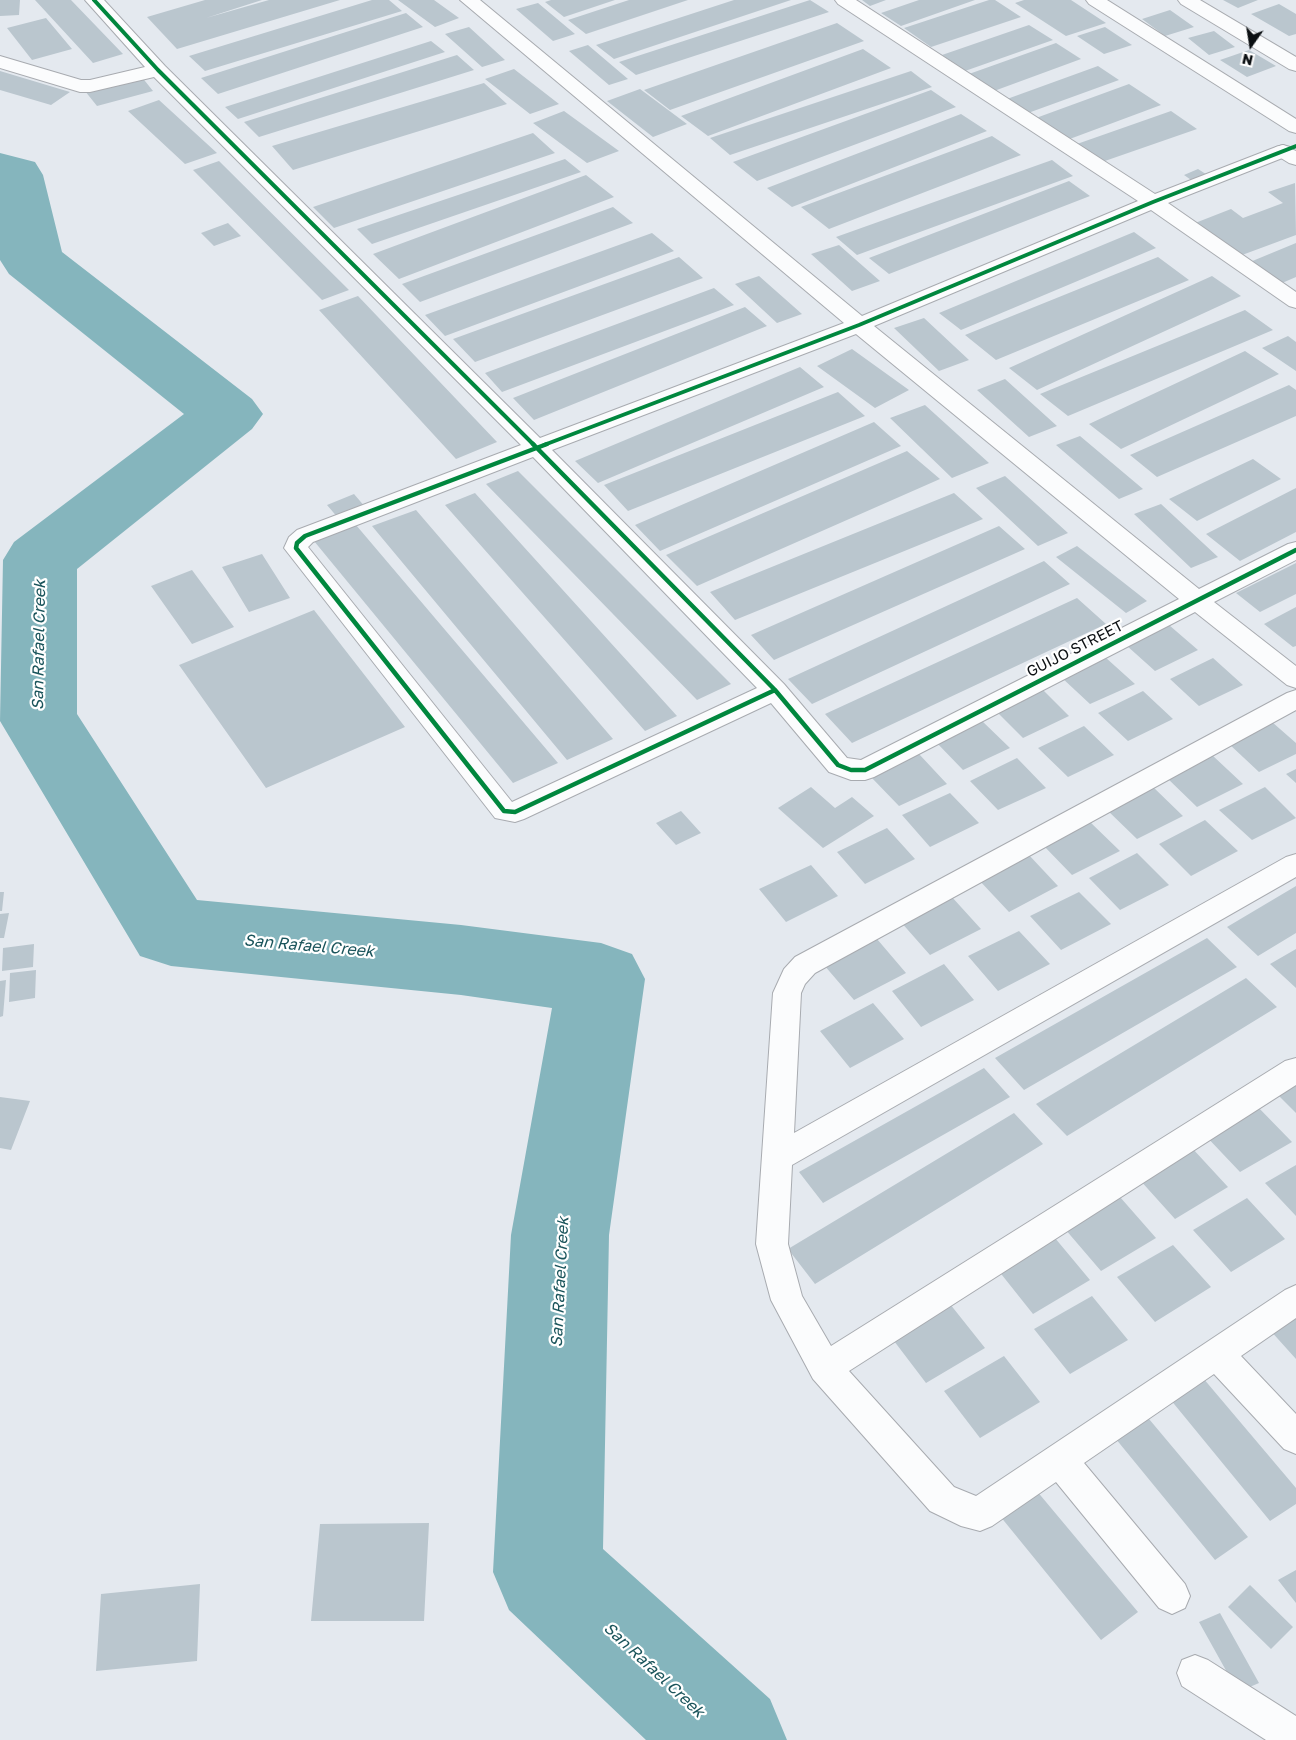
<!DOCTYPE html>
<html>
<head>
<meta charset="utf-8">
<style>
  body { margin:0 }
  #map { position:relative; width:1296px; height:1740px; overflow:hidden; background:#e4e9ef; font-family:"Golos Text",sans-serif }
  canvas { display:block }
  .north { position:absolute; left:1226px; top:20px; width:50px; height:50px; -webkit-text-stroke:4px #fff; paint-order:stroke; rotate:193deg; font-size:14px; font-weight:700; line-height:20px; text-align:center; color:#0c1013 }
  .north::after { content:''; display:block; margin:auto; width:18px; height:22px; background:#0c1013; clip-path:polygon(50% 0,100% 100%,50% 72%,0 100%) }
</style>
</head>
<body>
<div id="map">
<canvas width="1296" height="1740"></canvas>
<div class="north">N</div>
</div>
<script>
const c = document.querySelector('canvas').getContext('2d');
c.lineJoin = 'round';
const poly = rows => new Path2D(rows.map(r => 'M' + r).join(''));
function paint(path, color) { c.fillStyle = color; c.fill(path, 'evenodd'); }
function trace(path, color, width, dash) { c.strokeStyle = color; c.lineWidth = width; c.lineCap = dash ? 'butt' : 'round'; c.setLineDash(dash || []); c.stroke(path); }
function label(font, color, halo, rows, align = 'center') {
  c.font = font + ' "Golos Text",sans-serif'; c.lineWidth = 4.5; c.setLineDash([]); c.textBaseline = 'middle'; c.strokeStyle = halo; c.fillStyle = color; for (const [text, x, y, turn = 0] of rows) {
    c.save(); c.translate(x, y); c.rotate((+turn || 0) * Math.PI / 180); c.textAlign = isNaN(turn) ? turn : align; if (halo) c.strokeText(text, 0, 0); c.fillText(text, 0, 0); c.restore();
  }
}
paint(poly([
  [0,153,35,162,43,175,62,252,252,399,263,414,252,429,77,569,77,714,197,900,461,925,601,943,632,954,645,979,609,1235,603,1549,770,1699,787,1740,646,1740,509,1610,493,1572,511,1235,552,1008,461,995,171,966,140,956,0,721,3,560,14,542,184,414,9,274,0,260,0,153]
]), '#85b5bd');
paint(poly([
  [0,0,20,0,19,15,0,16],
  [35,0,71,0,123,54,93,63],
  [205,0,262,0,206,18,269,0,340,0,177,49,147,17],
  [372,0,389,0,402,11,205,71,189,56],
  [398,0,434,0,459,18,435,27],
  [551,0,615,0,564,17,545,2],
  [629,0,688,0,586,34,568,20],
  [734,0,791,0,614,59,596,45],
  [810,0,829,12,636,75,619,62],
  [862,0,886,0,870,6],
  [919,0,975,0,901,26,881,13],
  [989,0,995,0,1021,17,931,47,904,28],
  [1024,0,1071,0,1106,23,1066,36,1015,3],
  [1223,0,1258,0,1238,8],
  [538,3,575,34,553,41,516,9],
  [1279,4,1296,14,1296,34,1289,36,1251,14],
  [1170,10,1194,27,1165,36,1142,19],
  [406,13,423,27,218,94,201,78],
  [46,18,72,49,32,60,7,28],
  [837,23,864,41,670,110,644,90],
  [1029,25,1053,40,965,71,942,55],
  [469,27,505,60,482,67,445,34],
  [1105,27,1132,45,1104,54,1077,36],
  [1214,31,1235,47,1209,55,1188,38],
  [431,41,445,52,238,119,225,107],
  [1056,43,1081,59,994,91,969,74],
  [588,45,628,79,609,85,569,51],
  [863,49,891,68,708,136,681,116],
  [1249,50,1276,66,1247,77,1220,60],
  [457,55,474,70,259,137,244,122],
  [1098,66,1119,80,1028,113,1007,99],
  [514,69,559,104,530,114,485,79],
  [0,71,70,92,51,105,0,90],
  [911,71,932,87,730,155,710,138],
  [141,76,153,91,97,106,85,91],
  [484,83,507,104,293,170,272,146],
  [1129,84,1161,105,1067,140,1036,118],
  [640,89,687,124,653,137,607,101],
  [931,90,956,107,757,181,733,162],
  [159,100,217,153,185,164,128,111],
  [564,111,619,151,587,163,533,123],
  [1171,111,1197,129,1102,162,1077,144],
  [961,114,987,131,792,207,767,188],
  [533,133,555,153,334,228,313,207],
  [992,136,1021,155,829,229,801,207],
  [565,159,581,172,372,244,357,229],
  [1052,160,1073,176,857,255,836,237],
  [219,161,349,290,322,300,193,170],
  [1198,169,1212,178,1197,184,1184,175],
  [586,175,614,197,399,279,373,254],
  [1069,181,1090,196,889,274,869,258],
  [1295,183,1296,235,1234,258,1190,225,1231,209,1243,218,1283,203,1268,192],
  [613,207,633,223,420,302,402,284],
  [228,223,241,236,214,246,201,233],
  [1134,232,1156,248,961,330,939,313],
  [652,233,674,251,445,336,425,315],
  [1296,243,1296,277,1282,283,1250,262],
  [839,245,880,281,852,291,811,254],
  [679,257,703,278,475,362,453,339],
  [1158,257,1189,280,996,360,965,335],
  [759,276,802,314,777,323,735,284],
  [1212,276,1241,296,1037,390,1009,368],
  [714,288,734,305,502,392,485,373],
  [358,296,497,442,456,459,319,310],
  [745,307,767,326,534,420,513,398],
  [1245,310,1273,330,1068,416,1040,394],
  [924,318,969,360,939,371,894,328],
  [1288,336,1296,342,1296,371,1262,348],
  [852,349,909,390,875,408,817,366],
  [1245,351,1279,374,1121,449,1089,424],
  [800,367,824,387,598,483,575,461],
  [1005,379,1057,426,1029,437,977,390],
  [1289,385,1296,390,1296,416,1157,477,1130,455],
  [838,392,865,416,628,511,604,485],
  [925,405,989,463,952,478,890,418],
  [874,422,901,446,660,551,635,525],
  [1080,436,1143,489,1119,499,1056,445],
  [907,451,940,479,697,586,666,555],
  [1253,459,1281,479,1197,521,1169,499],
  [518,471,731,684,697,700,486,484],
  [1005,476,1068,533,1038,546,976,488],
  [1296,488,1296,532,1240,561,1206,534],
  [475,493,677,716,645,731,445,505],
  [954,493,983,519,735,620,710,592],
  [354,494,366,508,339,519,327,505],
  [1161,504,1218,557,1191,568,1134,514],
  [416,510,613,739,567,760,372,526],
  [356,525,558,763,513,783,314,541],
  [999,526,1025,549,774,660,751,635],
  [1077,546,1147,601,1126,613,1056,557],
  [262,554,290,598,249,612,222,567],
  [1044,561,1070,584,812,704,788,679],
  [1296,563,1296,594,1260,612,1236,593],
  [192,570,234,627,192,644,151,586],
  [1077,598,1106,624,852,743,825,714],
  [1296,607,1296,646,1293,647,1264,624],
  [314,610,405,727,266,788,179,665],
  [1169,625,1198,650,1155,671,1126,645],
  [1105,657,1135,684,1090,704,1061,677],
  [1213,658,1243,685,1199,706,1170,679],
  [1041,688,1069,716,1023,738,995,710],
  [1143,691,1173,719,1128,741,1098,713],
  [981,720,1010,748,963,770,935,741],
  [1272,722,1296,743,1296,754,1259,772,1228,743],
  [1084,726,1114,755,1068,777,1038,748],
  [919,754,947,784,899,806,871,777],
  [1212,755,1243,784,1197,807,1166,777],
  [1017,758,1046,788,998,810,970,781],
  [1296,769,1296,783,1286,774],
  [1152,786,1183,816,1137,839,1105,808],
  [811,787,835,808,852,797,874,816,823,848,778,808],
  [1265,787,1296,818,1252,840,1219,810],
  [950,793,979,823,930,847,902,815],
  [681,811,701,833,676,845,656,823],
  [1205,820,1238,851,1191,876,1159,844],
  [1089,821,1120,851,1072,875,1042,844],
  [887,828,915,859,865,884,837,852],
  [1137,853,1169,885,1120,910,1089,878],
  [1028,854,1058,886,1009,912,978,879],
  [811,865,838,896,786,922,759,889],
  [1296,886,1296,933,1258,956,1227,927],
  [0,892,4,892,2,911,0,911],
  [1079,892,1111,924,1061,950,1030,916],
  [951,896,981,929,930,955,900,921],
  [9,913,4,938,0,938,0,914],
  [1019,931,1050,964,998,991,968,956],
  [1207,938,1237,967,1024,1090,995,1058],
  [877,939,906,973,854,1000,824,965],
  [34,944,33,967,2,971,3,948],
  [1296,949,1296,988,1270,964],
  [944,964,974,1000,921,1027,892,991],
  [36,970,35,998,9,1002,10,973],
  [1246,978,1277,1007,1067,1136,1036,1104],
  [6,980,3,1016,0,1017,0,981],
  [873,1003,904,1039,850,1068,820,1031],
  [984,1068,1010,1097,823,1203,799,1172],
  [1296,1083,1296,1113,1277,1094],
  [0,1097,30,1101,11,1150,0,1148],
  [1255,1104,1292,1142,1240,1172,1203,1133],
  [1014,1113,1043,1144,815,1284,788,1249],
  [1192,1148,1228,1187,1175,1219,1139,1179],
  [1296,1165,1296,1216,1265,1183],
  [1120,1197,1156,1238,1101,1271,1065,1229],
  [1247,1198,1285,1239,1231,1272,1193,1230],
  [1055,1238,1090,1280,1033,1314,998,1270],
  [1173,1245,1211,1287,1155,1322,1117,1277],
  [1092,1296,1128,1340,1070,1374,1034,1329],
  [950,1304,985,1348,926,1383,891,1337],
  [1296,1311,1296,1359,1269,1329],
  [1004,1356,1040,1402,980,1438,944,1391],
  [1203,1378,1296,1488,1296,1504,1270,1521,1170,1399],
  [1144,1413,1248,1537,1215,1560,1111,1433],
  [1036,1490,1138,1612,1101,1640,1000,1516],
  [429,1523,424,1621,311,1621,320,1524],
  [1296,1570,1296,1603,1278,1580],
  [200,1584,197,1661,96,1671,101,1594],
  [1250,1585,1293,1627,1271,1649,1228,1607],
  [1220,1613,1259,1683,1238,1692,1199,1622]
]), '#bac6ce');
const minor = poly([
  [85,0,104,0,165,66,540,438,844,323,460,0,480,0,862,316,1138,201,838,4,835,0,856,0,1155,194,1276,147,1283,145,1290,147,1293,151,1290,155,1168,203,1296,292,1296,308,1289,306,1151,210,874,326,1199,589,1288,544,1296,542,1296,560,1214,602,1296,666,1296,688,1287,685,1195,612,874,777,865,780,851,780,829,772,771,703,524,819,515,822,495,818,284,548,289,537,297,530,521,445,154,77,90,92,80,92,0,68,0,56,81,80,90,80,145,67,85,0],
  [856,334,1179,599,861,760,847,758,784,684,552,450,856,334],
  [533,457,757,688,512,802,308,547,313,542,533,457],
  [1086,0,1107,0,1296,119,1296,133,1289,131,1089,4,1086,0],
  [1178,0,1200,0,1296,57,1296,71,1289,69,1181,4,1178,0],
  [1296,690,1296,710,815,973,805,984,801,993,794,1133,1286,857,1296,854,1296,877,792,1165,788,1244,802,1296,831,1346,1285,1061,1296,1058,1296,1085,849,1371,954,1487,976,1496,1285,1290,1296,1285,1296,1318,1241,1356,1296,1414,1296,1454,1284,1449,1214,1374,1084,1463,1185,1584,1190,1596,1185,1608,1172,1614,1159,1608,1056,1482,992,1526,980,1531,961,1526,930,1511,813,1379,771,1300,756,1244,773,993,784,969,795,957,1287,693,1296,690],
  [1195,1655,1208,1660,1296,1716,1296,1740,1266,1740,1182,1686,1177,1673,1182,1660,1195,1655]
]);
const tertiary = poly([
  [1283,145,1296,151,1296,165,1289,163,1276,155,1273,151,1276,147,1283,145]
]);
trace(minor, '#a8abb0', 2);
trace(tertiary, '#a8abb0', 2);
paint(minor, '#fbfcfd');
paint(tertiary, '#fbfcfd');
trace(poly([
  [94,0,158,70,534,445],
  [544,445,859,325,1153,202,1296,146]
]), '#00873e', 4);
trace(poly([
  [533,444,775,690,838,765,851,770,865,770,1296,550],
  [547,444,305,536,297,543,296,548,504,811,515,812,775,690]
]), '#00873e', 4.5);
label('15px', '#0c1013', '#fff', [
  ["GUIJO STREET",1075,649,-27]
]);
label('italic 16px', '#1a545b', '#fff', [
  ["San Rafael Creek",39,645,-89],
  ["San Rafael Creek",309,946,5],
  ["San Rafael Creek",560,1282,-87],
  ["San Rafael Creek",654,1670,43]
]);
</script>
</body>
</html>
